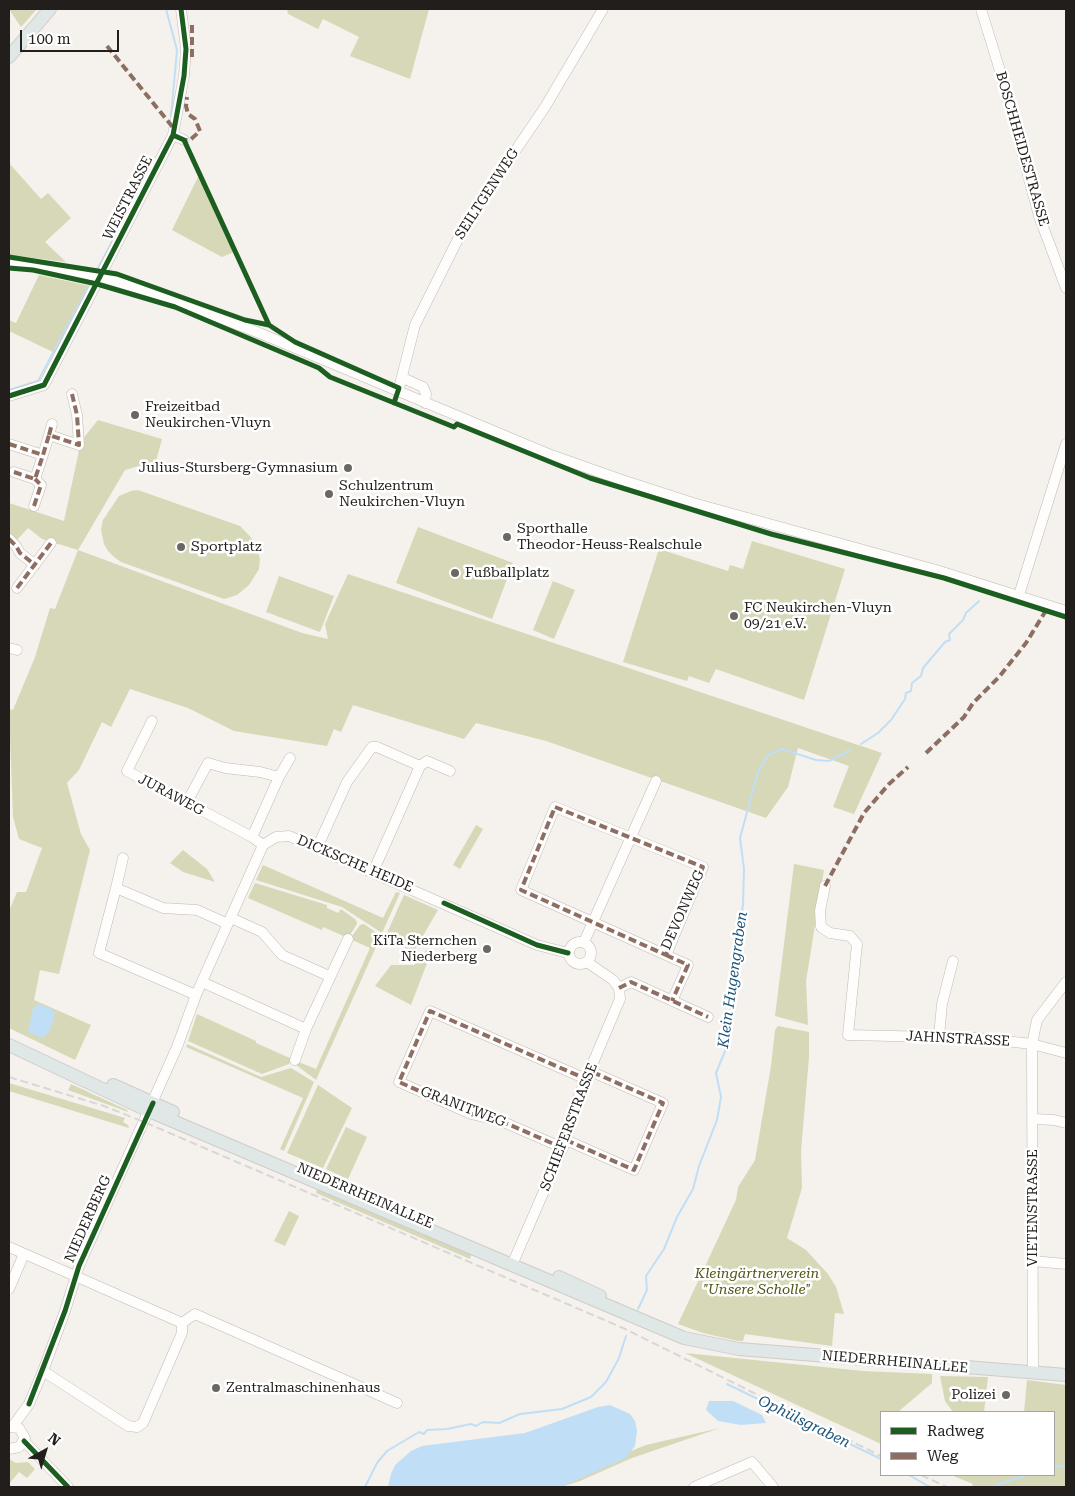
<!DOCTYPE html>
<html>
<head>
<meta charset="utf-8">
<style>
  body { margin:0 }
  #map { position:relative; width:1075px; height:1496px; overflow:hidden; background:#f5f1ec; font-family:"Roboto Serif",serif }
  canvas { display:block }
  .frame { position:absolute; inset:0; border:10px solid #211e1b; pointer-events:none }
  .legend { position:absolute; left:880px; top:1411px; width:175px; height:65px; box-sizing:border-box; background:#fff; border:1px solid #a6a5a4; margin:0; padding:6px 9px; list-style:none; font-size:15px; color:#211e1b }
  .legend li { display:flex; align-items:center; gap:10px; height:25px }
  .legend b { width:25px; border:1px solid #a6a5a4 }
  .north { position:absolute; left:20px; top:1426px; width:50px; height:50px; -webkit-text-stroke:4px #fff; paint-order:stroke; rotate:39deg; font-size:14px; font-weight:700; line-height:20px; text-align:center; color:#211e1b }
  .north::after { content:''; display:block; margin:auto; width:18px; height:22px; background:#211e1b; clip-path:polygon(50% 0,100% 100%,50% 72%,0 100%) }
  .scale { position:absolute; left:20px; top:30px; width:99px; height:22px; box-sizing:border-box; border:2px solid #211e1b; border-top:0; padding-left:6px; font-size:15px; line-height:18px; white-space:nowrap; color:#211e1b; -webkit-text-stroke:4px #fff; paint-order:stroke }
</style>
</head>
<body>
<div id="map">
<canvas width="1075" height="1496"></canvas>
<div class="frame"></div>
<ul class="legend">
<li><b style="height:6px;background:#1b5e20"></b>Radweg</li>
<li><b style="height:6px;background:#8d6e63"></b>Weg</li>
</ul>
<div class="north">N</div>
<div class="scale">100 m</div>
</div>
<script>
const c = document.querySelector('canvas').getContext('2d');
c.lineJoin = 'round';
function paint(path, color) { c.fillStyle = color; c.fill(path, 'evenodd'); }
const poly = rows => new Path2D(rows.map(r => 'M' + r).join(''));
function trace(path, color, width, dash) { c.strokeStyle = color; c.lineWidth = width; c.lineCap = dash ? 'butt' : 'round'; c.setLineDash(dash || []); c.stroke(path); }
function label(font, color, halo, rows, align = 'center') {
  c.font = font + ' "Roboto Serif",serif'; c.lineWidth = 5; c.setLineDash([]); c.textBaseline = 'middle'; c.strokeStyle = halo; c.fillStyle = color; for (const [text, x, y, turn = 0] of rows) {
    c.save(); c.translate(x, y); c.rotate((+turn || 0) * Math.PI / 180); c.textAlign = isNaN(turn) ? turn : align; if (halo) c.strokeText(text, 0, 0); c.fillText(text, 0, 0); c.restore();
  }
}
paint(poly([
  [9,9,37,9,21,27],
  [287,9,429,9,410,79,350,56,359,37,323,19,318,29,288,14],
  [9,163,41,199,48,193,71,218,45,242,66,262,9,255],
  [199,175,234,252,222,257,172,230],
  [39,275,90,286,57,354,9,331,9,320,16,323],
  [98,420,162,439,156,461,125,470,78,550,302,633,328,639,325,624,348,574,882,753,854,814,833,807,849,766,798,748,788,787,766,818,546,741,476,723,464,739,353,705,341,732,334,729,327,746,234,731,188,708,130,689,111,727,102,722,79,770,67,783,81,834,90,850,59,974,40,970,34,1000,91,1025,75,1060,9,1028,9,911,17,892,26,892,42,848,19,839,13,817,9,709,13,710,35,657,50,608,55,609,78,550,42,539,28,528,16,541,9,535,9,503,64,521,81,441],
  [138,490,240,526,245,531,255,542,260,559,259,569,249,585,237,595,224,599,121,562,114,557,108,551,104,544,101,530,103,520,119,496,131,491],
  [418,527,513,563,492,619,396,583],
  [752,541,845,569,804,700,716,669,709,683,689,676,687,681,623,662,659,549,728,571,730,565,743,569],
  [279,576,334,596,320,632,266,612],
  [553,581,575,590,554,639,533,630],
  [476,825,483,829,460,869,453,865],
  [183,850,207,869,215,882,183,872,170,863],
  [794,864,824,870,806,981,808,1025,775,1016],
  [263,865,383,918,396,892,400,893,382,933,342,907,256,880],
  [255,883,327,905,327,908,338,913,341,909,356,920,357,924,348,938,323,927,322,930,248,898],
  [404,895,438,910,413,953,386,935],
  [364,924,381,936,316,1080,295,1064,296,1061,316,1069,370,948,350,939,360,925],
  [428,948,432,950,411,1005,375,986,391,965,414,965],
  [197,1014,256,1041,256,1043,292,1059,289,1064,262,1074,188,1041],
  [778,1026,809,1032,809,1057,801,1151,802,1188,787,1238,806,1250,828,1274,836,1287,844,1314,835,1313,832,1346,745,1334,743,1341,738,1341,703,1333,678,1324,736,1200,738,1187,755,1160,771,1066,775,1030],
  [187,1044,261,1077,291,1068,314,1082,284,1151,280,1149,303,1098,186,1047],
  [9,1083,125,1118,123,1122,128,1125,129,1128,9,1091],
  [71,1084,127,1110,128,1112,68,1090],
  [318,1085,352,1108,323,1168,287,1153],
  [346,1127,367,1137,348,1179,326,1169],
  [317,1188,472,1251,470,1259,316,1193],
  [289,1211,299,1216,285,1246,274,1241],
  [685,1353,863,1371,932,1374,932,1383,898,1412,881,1412,881,1444],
  [940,1376,988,1377,984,1412,953,1412,945,1401],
  [1027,1380,1066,1385,1066,1487,972,1487,973,1484,951,1475,1054,1475,1054,1412,1024,1412],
  [720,1428,632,1458,580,1481,561,1487,543,1487,646,1445],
  [9,1459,16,1463,28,1462,35,1469,27,1478,19,1472,9,1484]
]), '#d7d8b7');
paint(poly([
  [38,1004,50,1008,55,1013,51,1029,43,1038,28,1032,33,1008],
  [709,1401,733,1401,762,1415,766,1423,741,1425,718,1421,706,1410],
  [610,1405,630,1414,635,1421,637,1431,635,1446,626,1458,561,1487,388,1487,391,1474,395,1465,411,1451,422,1446,525,1433,598,1407]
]), '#c0dff6');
trace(poly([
  [166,9,177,50,171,116],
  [98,268,130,208],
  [9,390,38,381,88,287],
  [861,744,878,733,891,720,905,699,906,693,911,691,912,683,921,676,923,668,945,642,950,640,949,634,963,620,966,613,979,601],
  [638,1309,647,1290,646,1276,664,1249,677,1217,693,1189,699,1166,717,1120,721,1097,716,1073,725,1051,725,1035,728,1031,732,998,734,960,743,905,744,869,740,838,757,775,768,755,782,749,816,760,829,761,850,750],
  [727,1384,881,1459],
  [1054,1467,1066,1465],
  [909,1475,930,1487],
  [365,1487,377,1463,387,1451,419,1432,424,1434,427,1430,447,1429,471,1424,476,1426,483,1422,499,1423,520,1414,562,1409,591,1397,606,1382,619,1358,626,1336],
  [991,1487,1027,1475]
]), '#c0dff6', 2);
const minor = poly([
  [981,9,1001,74,1039,216,1066,288],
  [173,135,184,140],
  [9,262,101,277,151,292,257,332,551,455,619,479,693,503,936,570,1066,611],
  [403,378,423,387,426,394,425,403],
  [398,392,415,325,465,225,545,107,603,9],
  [9,396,44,385,173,135,184,76,186,49,181,9],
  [49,435,52,424],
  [9,444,43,455,49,435,79,445,77,415,72,394],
  [14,472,35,479,43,455],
  [34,506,41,485,35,479],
  [9,539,16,546,20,553,35,565],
  [17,588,51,543],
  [1019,595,1066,444],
  [9,648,17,650],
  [152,721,127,771,252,837,263,845],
  [186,804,208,763,225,768,260,772,279,777],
  [555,807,703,867,666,955,521,890,555,807],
  [252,837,279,777,290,758],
  [317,848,347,782,372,747,377,747,420,766],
  [373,872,420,766,427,761,450,771],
  [825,886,820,911,821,927,830,933,850,936,857,944,848,1035,979,1038,1032,1044,1066,1053],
  [116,888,123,858],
  [231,918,262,932,282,955,329,976],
  '569 953a11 11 0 1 1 22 0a11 11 0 1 1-22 0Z',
  [584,942,656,781],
  [666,955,688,965,672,1001],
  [202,982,306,1029,348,939],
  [619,988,631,982,708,1017],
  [196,995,99,953,116,888,163,908,197,910,228,924],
  [939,1036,942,1004,953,961],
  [295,1060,306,1029],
  [1034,1119,1054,1120,1066,1123],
  [566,1140,634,1170,663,1103,590,1071],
  [563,1148,501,1121,471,1114,399,1082,430,1011,586,1079],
  [9,1247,182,1323,182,1333,143,1423,137,1427,128,1426,43,1371],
  [1033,1261,1066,1264],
  [512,1265,566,1140,578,1098,620,999,619,988,613,980,587,962],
  [9,1289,24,1254],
  [182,1323,195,1314,397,1403],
  [1033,1373,1032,1044,1037,1020,1066,982],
  [13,1426,29,1404,43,1371,65,1311,79,1266,177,1047,196,995,263,845,276,837,289,836,537,945,568,953],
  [9,1427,19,1428,25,1438,19,1447,9,1449],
  [24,1441,68,1487],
  [694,1487,752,1462,773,1487]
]);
const major = poly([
  [9,57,50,9],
  [9,1045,149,1111,684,1338,739,1349,1066,1375],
  [113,1085,173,1112],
  [559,1277,600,1296]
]);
trace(minor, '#bebbb7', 11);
trace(major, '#cfcdca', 14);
trace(minor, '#fefdfc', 10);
trace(major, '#dfe7e7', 12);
trace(poly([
  [9,1077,104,1106,144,1122,623,1328,881,1456],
  [921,1475,947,1487]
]), '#d8d7d6', 2, [8, 4]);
trace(poly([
  [192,25,192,57],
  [107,46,175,130],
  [186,144,184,140,190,140,200,131,195,119,188,114,186,106,187,97],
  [49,435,52,424],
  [9,444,43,455,49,435,79,445,77,415,72,394],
  [14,472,35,479,43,455],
  [34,506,41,485,35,479],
  [9,539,16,546,20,553,35,565],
  [17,588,51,543],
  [926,753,964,717,973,703,999,677,1026,643,1048,607],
  [555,807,703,867,666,955,521,890,555,807],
  [825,886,864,813,889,784,908,767],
  [666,955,688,965,672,1001],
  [619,988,631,982,708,1017],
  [566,1140,634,1170,663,1103,590,1071],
  [563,1148,501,1121,471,1114,399,1082,430,1011,586,1079]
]), '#8d6e63', 4, [8, 4]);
trace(poly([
  [173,135,184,140,269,325],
  [9,257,117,274,245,320,269,325,295,342,399,388,394,403],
  [9,268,33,270,97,284,175,307,319,368,330,377,454,427,457,424,590,478,771,534,944,578,1066,617],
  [9,396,44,385,173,135,184,76,186,49,181,9],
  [444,903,537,945,568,953],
  [29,1404,65,1311,79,1266,153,1103],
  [24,1441,68,1487]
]), '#1b5e20', 5);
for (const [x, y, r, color] of [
  [135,415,5,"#6b6864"],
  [348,468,5,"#6b6864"],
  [329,494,5,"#6b6864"],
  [507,537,5,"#6b6864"],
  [181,547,5,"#6b6864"],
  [455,573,5,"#6b6864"],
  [734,616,5,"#6b6864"],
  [487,949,5,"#6b6864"],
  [216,1388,5,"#6b6864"],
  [1006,1395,5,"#6b6864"]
]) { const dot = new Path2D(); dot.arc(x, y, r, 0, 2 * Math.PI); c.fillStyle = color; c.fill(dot); trace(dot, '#fff', 2); }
label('14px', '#211e1b', '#fff', [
  ["BOSCHHEIDESTRASSE",1022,149,74],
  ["SEILTGENWEG",487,194,-57],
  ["WEISTRASSE",128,198,-63],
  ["JURAWEG",171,795,28],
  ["DICKSCHE HEIDE",355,864,23],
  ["DEVONWEG",683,910,-66],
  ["JAHNSTRASSE",958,1039,3],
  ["GRANITWEG",463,1107,21],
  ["SCHIEFERSTRASSE",569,1127,-69],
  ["NIEDERRHEINALLEE",365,1196,23],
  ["VIETENSTRASSE",1033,1208,-90],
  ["NIEDERBERG",88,1219,-66],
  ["NIEDERRHEINALLEE",895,1362,5]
]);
label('14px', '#211e1b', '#fff', [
  ["Freizeitbad",145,407],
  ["Neukirchen-Vluyn",145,423],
  ["Julius-Stursberg-Gymnasium",338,468,"right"],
  ["Schulzentrum",339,486],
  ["Neukirchen-Vluyn",339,502],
  ["Sporthalle",517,529],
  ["Theodor-Heuss-Realschule",517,545],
  ["Sportplatz",191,547],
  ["Fußballplatz",465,573],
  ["FC Neukirchen-Vluyn",744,608],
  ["09/21 e.V.",744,624],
  ["KiTa Sternchen",477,941,"right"],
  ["Niederberg",477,957,"right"],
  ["Zentralmaschinenhaus",226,1388],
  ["Polizei",996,1395,"right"]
], 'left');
label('italic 14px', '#505513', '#fff', [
  ["Kleingärtnerverein",757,1274],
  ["\"Unsere Scholle\"",757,1290]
]);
label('italic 15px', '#1a537a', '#fff', [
  ["Klein Hugengraben",733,980,-82],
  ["Ophülsgraben",804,1422,26]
]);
</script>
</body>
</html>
